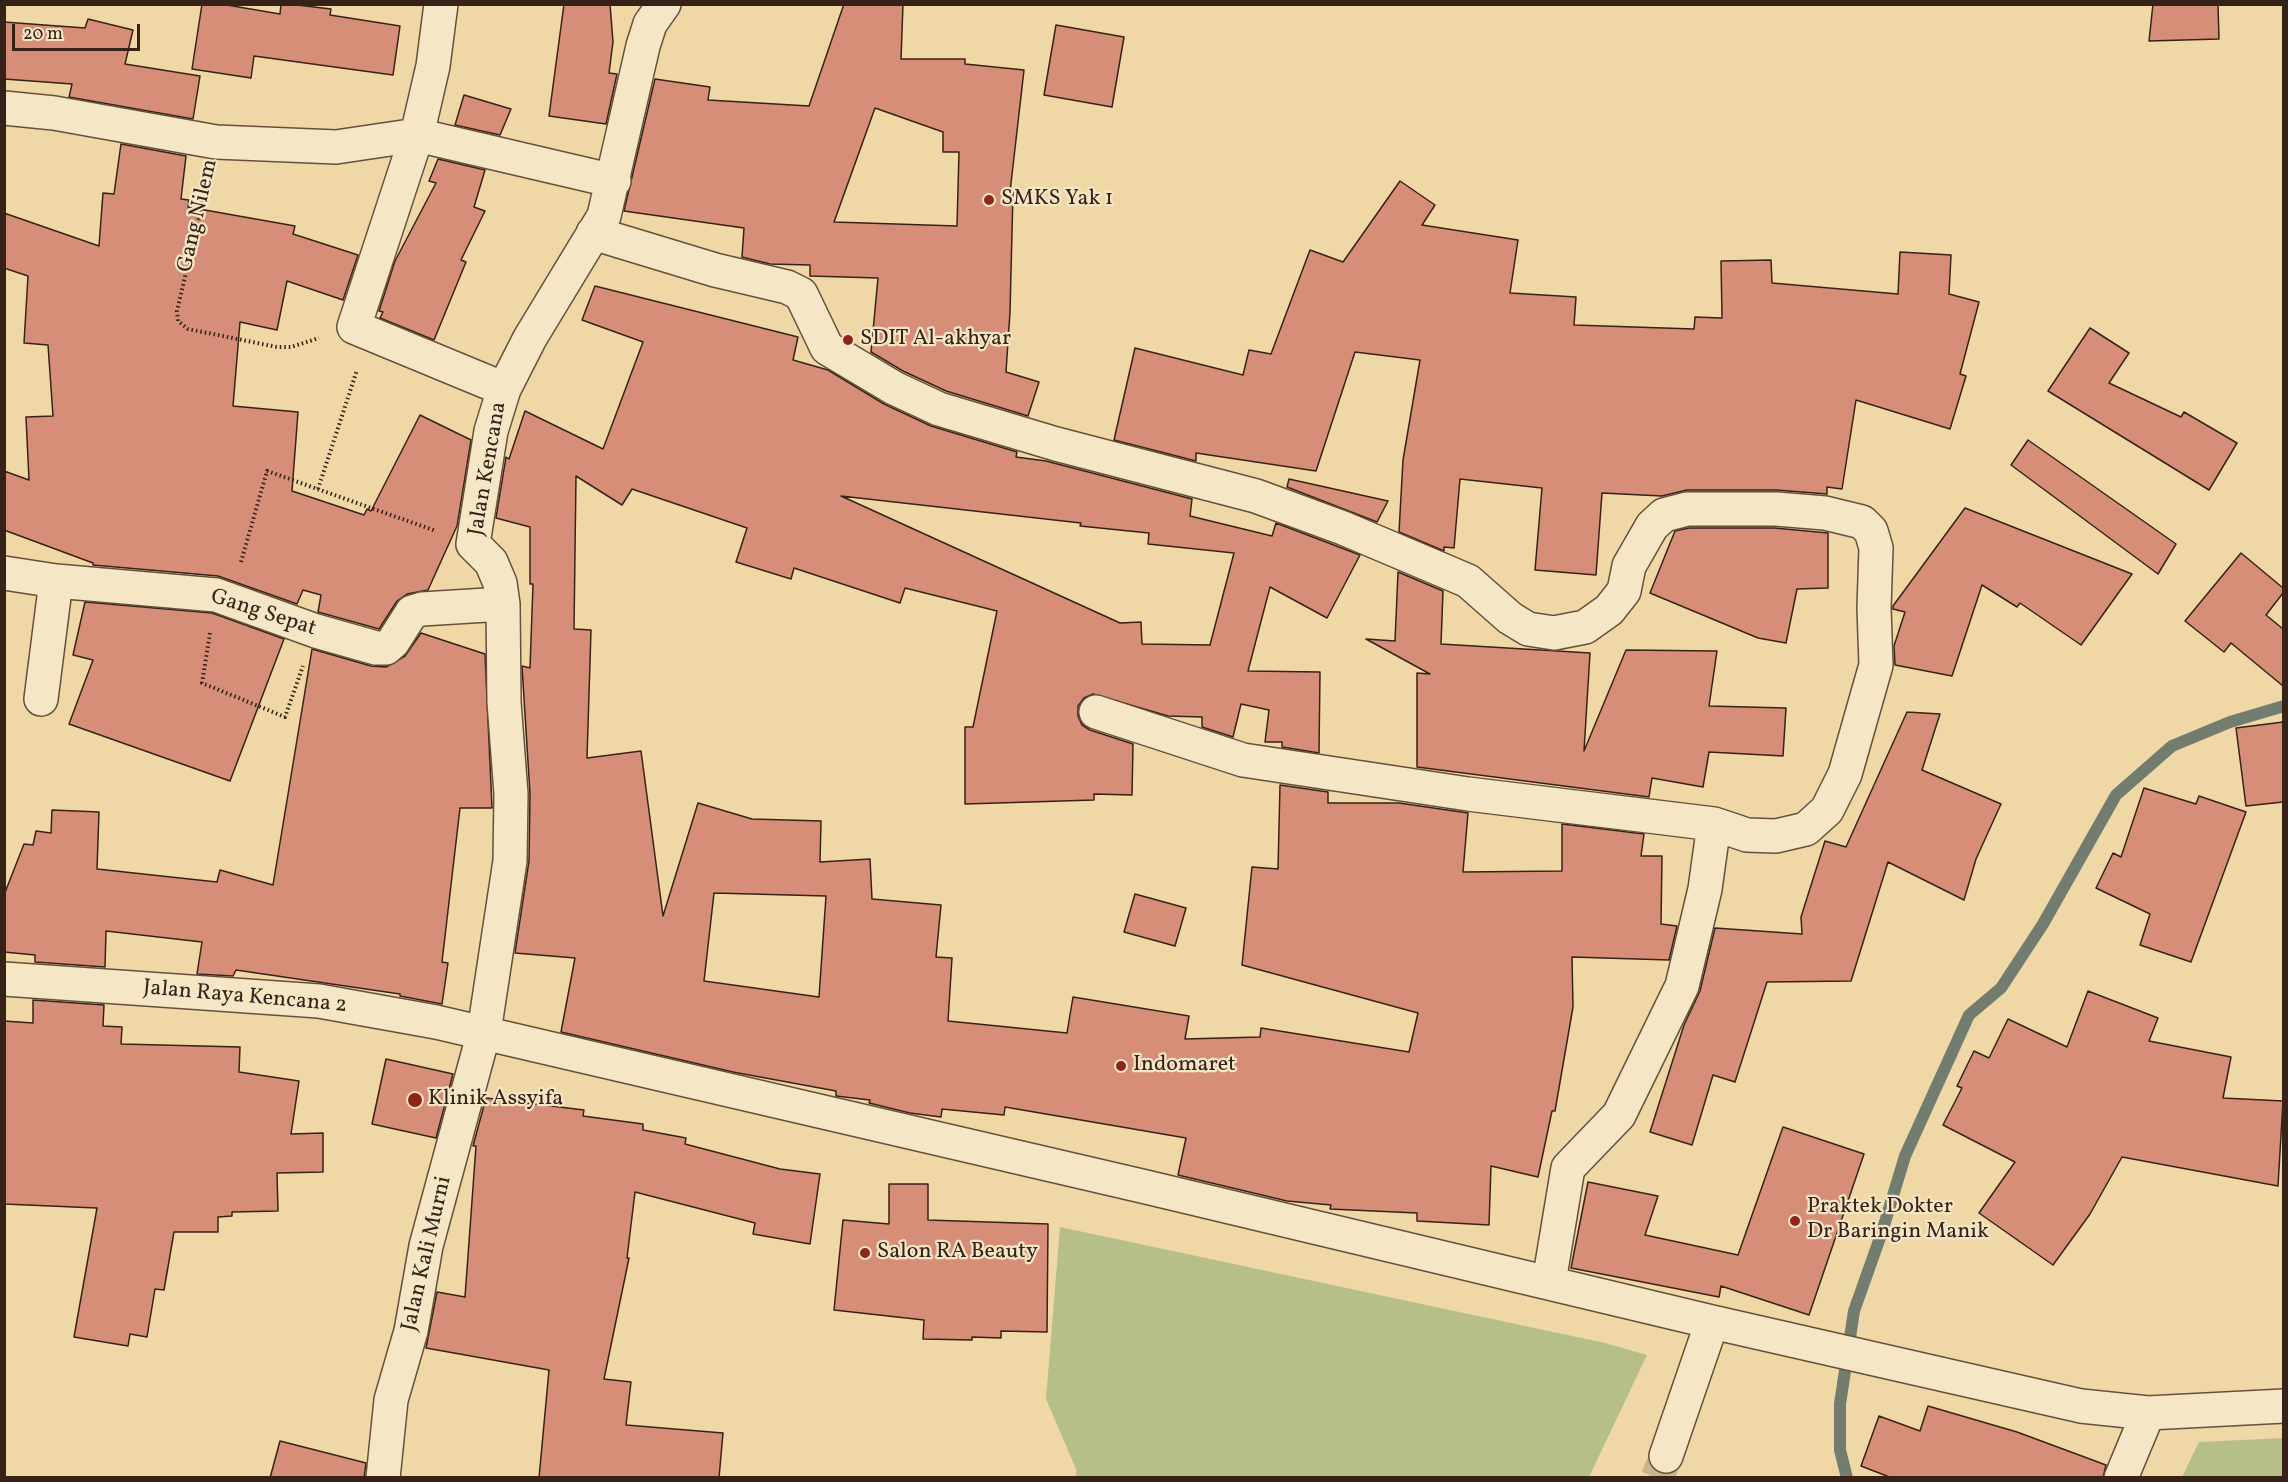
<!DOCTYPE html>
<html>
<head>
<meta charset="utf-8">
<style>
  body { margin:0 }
  #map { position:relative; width:2288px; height:1482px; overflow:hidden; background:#efd8a6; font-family:Vollkorn,serif }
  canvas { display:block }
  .frame { position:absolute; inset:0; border:6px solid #372218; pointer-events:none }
  .scale { position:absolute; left:12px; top:24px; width:128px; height:27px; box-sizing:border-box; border:3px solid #372218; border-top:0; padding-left:8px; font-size:18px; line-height:21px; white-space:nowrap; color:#372218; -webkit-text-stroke:4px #f5e6c5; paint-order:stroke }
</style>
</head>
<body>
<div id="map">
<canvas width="2288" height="1482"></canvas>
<div class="frame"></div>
<div class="scale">20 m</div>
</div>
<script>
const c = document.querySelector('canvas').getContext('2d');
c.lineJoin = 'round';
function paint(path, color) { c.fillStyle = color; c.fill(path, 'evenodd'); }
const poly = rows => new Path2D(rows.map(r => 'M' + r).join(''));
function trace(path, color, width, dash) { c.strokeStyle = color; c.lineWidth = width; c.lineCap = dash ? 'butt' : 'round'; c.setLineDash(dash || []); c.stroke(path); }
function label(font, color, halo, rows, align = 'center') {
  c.font = font + ' Vollkorn,serif'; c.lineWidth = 4.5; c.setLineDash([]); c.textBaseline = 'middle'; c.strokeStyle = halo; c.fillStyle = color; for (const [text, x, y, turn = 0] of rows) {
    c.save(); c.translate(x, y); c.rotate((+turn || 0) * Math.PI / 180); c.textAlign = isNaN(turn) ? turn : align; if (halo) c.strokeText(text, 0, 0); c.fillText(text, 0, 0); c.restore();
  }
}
paint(poly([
  [1060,1227,1605,1343,1647,1355,1589,1477,1076,1477,1076,1469,1046,1399],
  [2283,1438,2283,1477,2182,1477,2199,1442]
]), '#b7bf88');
trace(poly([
  [1847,1478,1840,1450,1840,1404,1854,1311,1882,1232,1905,1156,1969,1015,2001,988,2043,924,2116,795,2172,746,2230,722,2284,706]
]), '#727d70', 12);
const building = poly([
  [202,4,221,4,280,14,281,4,288,4,331,9,330,15,400,26,393,75,254,56,251,78,192,69,202,4],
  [564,4,610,4,613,42,609,73,617,74,606,124,549,116,564,4],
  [844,4,903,4,901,59,965,59,965,64,1024,70,1010,192,1013,192,1010,312,1006,372,1039,382,1028,416,946,391,903,371,871,352,878,278,810,276,810,265,770,264,742,257,744,228,624,211,655,79,710,87,708,100,809,106,844,4],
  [875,108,943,132,943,152,959,152,957,226,834,222,875,108],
  [2153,4,2218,4,2219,39,2149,41,2153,4],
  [88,19,133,30,125,64,200,76,193,119,69,97,72,84,4,79,4,22,85,28,88,19],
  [1056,25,1124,37,1112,107,1044,95,1056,25],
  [464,95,511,109,500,135,455,125,464,95],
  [121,144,186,156,181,199,189,200,188,207,295,226,293,234,358,255,343,300,287,281,277,330,240,322,233,406,298,412,292,491,364,515,367,509,371,511,420,415,471,440,457,526,428,590,407,594,397,601,379,629,318,612,321,595,303,590,297,604,218,576,93,565,93,563,4,530,4,471,29,480,26,417,53,416,48,345,24,343,28,276,4,268,4,213,99,246,103,193,114,194,121,144],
  [438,159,485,170,474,207,485,211,461,260,466,262,434,340,380,318,383,312,379,311,395,261,436,183,429,181,438,159],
  [1400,181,1435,205,1422,225,1518,240,1510,293,1576,297,1574,325,1694,329,1695,317,1722,318,1721,261,1771,260,1772,283,1898,294,1900,252,1951,255,1949,294,1979,302,1960,374,1966,376,1950,429,1856,400,1842,489,1827,487,1827,494,1776,490,1687,490,1662,496,1602,493,1596,575,1535,570,1542,488,1460,479,1454,548,1444,547,1444,551,1399,532,1403,460,1420,360,1355,352,1316,471,1196,453,1196,461,1114,440,1135,348,1243,375,1249,350,1271,354,1310,250,1343,262,1400,181],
  [595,286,798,337,793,360,828,370,884,404,931,426,1017,452,1016,457,1046,461,1192,499,1190,516,1272,536,1276,523,1360,555,1327,618,1270,587,1248,671,1320,672,1319,753,1282,747,1282,742,1265,742,1269,710,1241,704,1233,737,1202,727,1202,717,1168,716,1093,694,1084,698,1078,706,1078,716,1082,725,1090,730,1133,744,1132,795,1094,794,1094,800,965,804,965,727,973,727,997,611,905,588,900,603,794,568,791,579,736,562,747,528,632,489,622,505,576,476,574,629,591,630,587,758,641,751,663,916,698,803,752,819,821,821,820,862,870,859,872,899,941,905,936,957,952,958,948,1021,1067,1033,1073,997,1189,1016,1185,1039,1260,1037,1261,1028,1409,1052,1418,1013,1242,965,1252,867,1278,869,1280,785,1328,792,1328,803,1399,803,1468,813,1463,872,1562,871,1562,824,1644,834,1641,856,1662,856,1661,924,1677,926,1669,960,1572,957,1573,1007,1555,1111,1552,1111,1538,1177,1491,1166,1489,1225,1417,1221,1417,1213,1330,1209,1331,1205,1287,1201,1178,1175,1186,1138,1005,1107,1004,1115,942,1109,941,1117,910,1113,869,1103,870,1100,836,1096,836,1091,733,1072,561,1032,575,958,515,953,529,861,530,794,522,666,530,668,533,584,530,584,530,527,496,518,506,457,509,459,525,411,603,449,643,342,582,320,595,286],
  [841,496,1081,523,1080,526,1149,533,1148,544,1234,553,1210,645,1142,644,1141,622,1120,623,841,496],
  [714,893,826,896,819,997,704,981,714,893],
  [2090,328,2129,353,2109,383,2181,417,2184,412,2237,443,2209,490,2048,391,2090,328],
  [2028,440,2176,544,2158,574,2011,465,2028,440],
  [1289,479,1388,501,1377,522,1287,487,1289,479],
  [1965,508,2132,574,2081,645,2020,603,2017,607,1982,585,1952,676,1895,665,1894,646,1905,612,1893,609,1893,606,1965,508],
  [1689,528,1775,528,1828,533,1828,588,1797,589,1786,643,1758,638,1650,593,1675,531,1689,528],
  [2241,553,2283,588,2283,593,2266,615,2283,629,2283,686,2231,643,2224,652,2185,621,2241,553],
  [1398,572,1443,591,1441,644,1590,653,1584,751,1626,650,1717,651,1709,706,1786,708,1783,756,1709,752,1703,787,1652,778,1649,797,1417,767,1417,673,1430,674,1366,639,1395,641,1398,572],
  [85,602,212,613,284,639,230,781,69,724,93,660,73,655,85,602],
  [421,633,485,654,492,808,460,808,442,962,448,963,442,1004,400,996,400,994,236,970,233,976,197,974,202,942,106,931,105,967,35,962,35,955,4,952,4,895,24,844,33,845,36,831,51,833,52,810,99,812,97,869,217,882,220,870,273,885,312,649,371,666,386,667,405,656,421,633],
  [1907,712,1940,714,1922,770,2001,804,1976,859,1964,900,1888,862,1851,981,1767,982,1735,1082,1713,1075,1692,1145,1650,1132,1684,1025,1700,991,1715,928,1802,934,1801,917,1825,841,1846,847,1907,712],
  [2283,722,2283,802,2246,806,2236,728,2283,722],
  [2144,788,2196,804,2199,796,2246,812,2191,962,2140,945,2150,914,2096,888,2113,853,2121,857,2144,788],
  [1135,894,1186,908,1175,946,1124,932,1135,894],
  [2088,991,2158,1018,2149,1041,2231,1057,2223,1098,2283,1101,2278,1186,2122,1157,2090,1214,2053,1265,1979,1213,2015,1162,1943,1125,1962,1088,1957,1086,1974,1051,1989,1058,2008,1019,2067,1047,2088,991],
  [33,1000,104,1005,103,1026,122,1027,121,1044,240,1047,239,1072,299,1081,291,1134,323,1133,323,1172,277,1173,278,1211,232,1212,232,1216,218,1217,218,1232,174,1232,164,1290,155,1289,147,1337,130,1334,128,1346,74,1337,97,1208,4,1204,4,1021,33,1023,33,1000],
  [386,1059,453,1074,436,1138,372,1124,386,1059],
  [486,1098,584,1110,583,1116,643,1124,643,1130,686,1138,685,1144,780,1169,820,1174,810,1244,753,1234,755,1223,635,1192,627,1258,629,1258,604,1379,631,1382,626,1425,723,1433,719,1478,539,1478,549,1370,426,1348,437,1292,465,1297,476,1146,473,1146,486,1098],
  [1783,1127,1864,1154,1809,1315,1721,1286,1719,1297,1571,1268,1588,1182,1658,1196,1645,1235,1738,1255,1783,1127],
  [889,1184,928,1184,928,1220,1048,1224,1047,1332,1001,1331,1001,1338,972,1337,972,1340,923,1339,924,1320,834,1310,843,1220,889,1224,889,1184],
  [1928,1406,2017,1432,2106,1465,2103,1478,1892,1478,1861,1466,1879,1416,1920,1431,1928,1406],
  [280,1441,366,1463,364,1478,270,1478,280,1441]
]);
paint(building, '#d78e79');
trace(building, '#372218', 1.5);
trace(poly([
  [1657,1478,1666,1456]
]), '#cab48a', 33, [33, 16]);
const minor = poly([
  [441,4,433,66,417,135,354,327,504,389],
  [4,108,54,113,216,142,336,147,417,135,614,181],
  [593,233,715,270,787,287,801,294,827,348,894,388,939,409,1056,444,1256,496,1343,528,1468,581,1510,618,1528,629,1554,633,1585,627,1609,610,1624,591,1629,566,1652,526,1664,515,1687,509,1776,509,1825,513,1862,522,1871,531,1876,548,1874,608,1876,665,1845,774,1827,810,1806,829,1776,836,1747,835,1714,824,1705,889,1682,986,1619,1115,1568,1168,1549,1282],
  [4,573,56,581,216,595,316,631,376,648,386,648,393,642,412,612,422,609,503,604],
  [41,699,56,581],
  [1096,712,1243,760,1468,794,1714,824],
  [4,979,319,1001,436,1022,1146,1187,1712,1322,2081,1406,2148,1413,2284,1406],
  [1666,1456,1712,1322],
  [383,1478,391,1400,411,1331,426,1246,484,1032,510,861,511,794,504,702,503,604,500,583,491,562,473,544,491,431,504,389,530,338,604,216,643,46,650,24,664,4],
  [2121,1478,2148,1413]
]);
trace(minor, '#65503c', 36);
trace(poly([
  [208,179,177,311,178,321,188,329,277,347,291,347,319,338],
  [318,489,357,370],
  [241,562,267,471,436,531],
  [210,633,202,683,285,717,303,666]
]), '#372218', 4, [1.5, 3]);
trace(minor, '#f5e6c5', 33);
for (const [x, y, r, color] of [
  [989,200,6,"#8f2418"],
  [848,340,6,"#8f2418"],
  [1121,1066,6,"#8f2418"],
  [415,1100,8,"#8f2418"],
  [1795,1221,6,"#8f2418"],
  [865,1253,6,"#8f2418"]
]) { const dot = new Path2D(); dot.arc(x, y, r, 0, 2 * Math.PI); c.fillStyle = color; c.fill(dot); trace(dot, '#f5e6c5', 2); }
label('22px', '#372218', '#f5e6c5', [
  ["SMKS Yak 1",1001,200],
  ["SDIT Al-akhyar",860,340],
  ["Indomaret",1133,1066],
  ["Klinik Assyifa",428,1100],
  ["Praktek Dokter",1807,1208],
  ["Dr Baringin Manik",1807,1233],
  ["Salon RA Beauty",877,1253]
], 'left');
label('22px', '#372218', '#f5e6c5', [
  ["Gang Nilem",199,216,-77],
  ["Jalan Kencana",489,469,-80],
  ["Gang Sepat",263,614,18],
  ["Jalan Raya Kencana 2",245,998,5],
  ["Jalan Kali Murni",428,1254,-77]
]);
</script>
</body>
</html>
